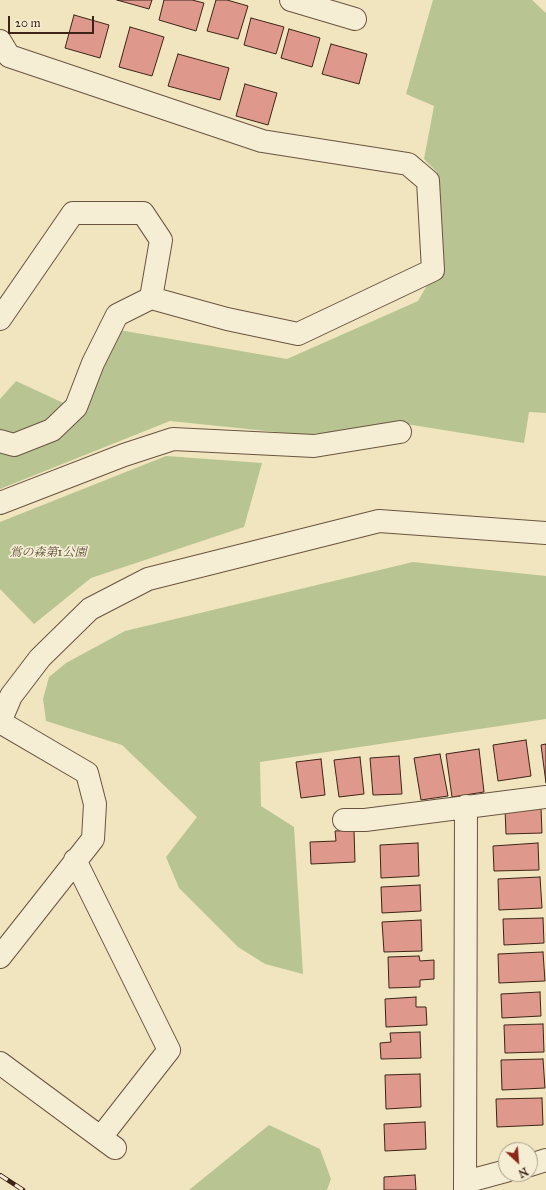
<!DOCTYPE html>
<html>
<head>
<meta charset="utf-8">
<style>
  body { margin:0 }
  #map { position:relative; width:546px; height:1190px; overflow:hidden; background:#f0e5bf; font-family:"IM FELL Great Primer",serif }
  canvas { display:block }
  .north { position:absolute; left:498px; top:1142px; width:40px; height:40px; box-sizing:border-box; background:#f5eed5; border:1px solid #ab9d89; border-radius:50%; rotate:154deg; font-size:11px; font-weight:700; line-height:16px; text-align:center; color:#3d2416 }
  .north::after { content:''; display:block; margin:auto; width:14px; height:18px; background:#8f2418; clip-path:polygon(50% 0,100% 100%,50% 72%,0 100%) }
  .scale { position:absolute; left:8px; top:16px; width:86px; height:18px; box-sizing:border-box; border:2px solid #3d2416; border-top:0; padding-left:5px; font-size:12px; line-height:14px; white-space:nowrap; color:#3d2416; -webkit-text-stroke:3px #f5eed5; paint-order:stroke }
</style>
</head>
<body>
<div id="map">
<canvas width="546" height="1190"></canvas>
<div class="north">N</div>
<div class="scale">20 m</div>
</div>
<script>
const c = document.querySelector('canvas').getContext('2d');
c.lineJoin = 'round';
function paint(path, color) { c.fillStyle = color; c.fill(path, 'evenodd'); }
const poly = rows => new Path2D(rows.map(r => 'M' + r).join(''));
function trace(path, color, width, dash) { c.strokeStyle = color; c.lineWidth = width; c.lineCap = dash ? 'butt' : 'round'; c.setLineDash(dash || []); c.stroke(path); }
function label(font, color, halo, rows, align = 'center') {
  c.font = font + ' "IM FELL Great Primer","Noto Serif JP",serif'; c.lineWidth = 3.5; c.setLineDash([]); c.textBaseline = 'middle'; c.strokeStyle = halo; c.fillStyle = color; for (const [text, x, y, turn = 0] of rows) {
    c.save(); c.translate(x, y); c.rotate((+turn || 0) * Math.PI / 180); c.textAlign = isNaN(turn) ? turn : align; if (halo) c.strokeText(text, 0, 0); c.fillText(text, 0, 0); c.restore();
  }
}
paint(poly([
  [433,0,532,0,546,13,546,413,529,412,524,443,400,423,305,435,170,421,0,489,0,399,16,381,85,413,119,330,287,359,418,301,443,258,437,172,424,159,434,106,406,94],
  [166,456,262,463,244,527,91,578,34,624,0,589,0,522],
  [413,562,546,576,546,719,260,762,261,806,294,827,303,974,265,964,238,947,179,888,166,857,197,817,122,745,46,721,43,699,49,677,66,663,125,631],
  [269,1125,320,1149,331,1179,327,1190,189,1190]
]), '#b8c593');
const building = poly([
  [117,0,152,0,149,9,117,0],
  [164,0,192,0,204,3,196,31,159,20,164,0],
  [216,0,227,0,248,6,238,39,207,31,216,0],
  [74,15,109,25,100,58,65,48,74,15],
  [251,18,284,27,276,54,244,45,251,18],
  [130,27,164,37,152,76,119,67,130,27],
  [289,29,320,38,312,67,281,58,289,29],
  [331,44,367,54,359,84,322,74,331,44],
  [178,54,229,68,220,100,168,86,178,54],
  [245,84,277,93,268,125,236,116,245,84],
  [526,740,531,776,498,781,493,745,526,740],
  [546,744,546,783,541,745,546,744],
  [479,749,484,792,452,797,446,754,479,749],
  [440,754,448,796,421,800,414,758,440,754],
  [399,756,402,794,373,795,370,758,399,756],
  [360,757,364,794,339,797,334,760,360,757],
  [321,759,325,795,301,798,296,762,321,759],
  [541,808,542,833,506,834,505,809,541,808],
  [354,830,355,862,311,864,310,842,336,841,335,831,354,830],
  [418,843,419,876,381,878,380,845,418,843],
  [538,843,539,870,494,871,493,846,538,843],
  [540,877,542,908,499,910,498,879,540,877],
  [420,885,421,911,382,913,381,887,420,885],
  [543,918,544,943,504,945,503,919,543,918],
  [421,920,422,951,384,952,382,922,421,920],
  [543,952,545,981,499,983,498,954,543,952],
  [419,956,420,961,434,960,434,979,420,980,420,987,389,988,388,957,419,956],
  [540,992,541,1016,502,1018,501,994,540,992],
  [416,997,416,1007,426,1007,427,1025,386,1027,385,999,416,997],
  [543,1024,544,1052,505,1053,504,1025,543,1024],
  [420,1032,421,1058,381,1059,380,1043,391,1042,390,1033,420,1032],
  [543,1059,545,1088,502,1090,501,1060,543,1059],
  [420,1074,421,1107,386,1109,385,1075,420,1074],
  [542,1098,543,1125,497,1127,496,1099,542,1098],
  [425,1122,426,1149,385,1151,384,1124,425,1122],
  [415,1175,416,1190,384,1190,384,1177,415,1175]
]);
paint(building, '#de988c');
trace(building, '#3d2416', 1);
const minor = poly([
  [291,0,355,19],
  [0,41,9,56,262,141,408,164,428,181,433,270,298,334,227,319,151,298,117,315,93,363,76,407,52,430,14,445,0,441],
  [0,319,73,213,143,213,161,240,151,298],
  [0,503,124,455,173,439,314,446,400,432],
  [0,722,87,773,95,804,93,839,0,957],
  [344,820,365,820,546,797],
  [75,860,169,1050,101,1137],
  [0,1063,115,1148],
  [530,1165,546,1160],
  [465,1182,506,1171],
  [465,1190,466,806]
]);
const tertiary = poly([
  [0,722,11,696,40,658,90,609,148,579,379,521,546,533]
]);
trace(minor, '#6a5440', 24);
trace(tertiary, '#6a5440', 24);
trace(minor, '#f5eed5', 22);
trace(tertiary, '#f5eed5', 22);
const rail = poly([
  [0,1175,23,1190]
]);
trace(rail, '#3d2416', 4.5);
trace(rail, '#f5eed5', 3, [9]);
label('italic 12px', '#5c4c35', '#f5eed5', [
  ["鴬の森第1公園",48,553]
]);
</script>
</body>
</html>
